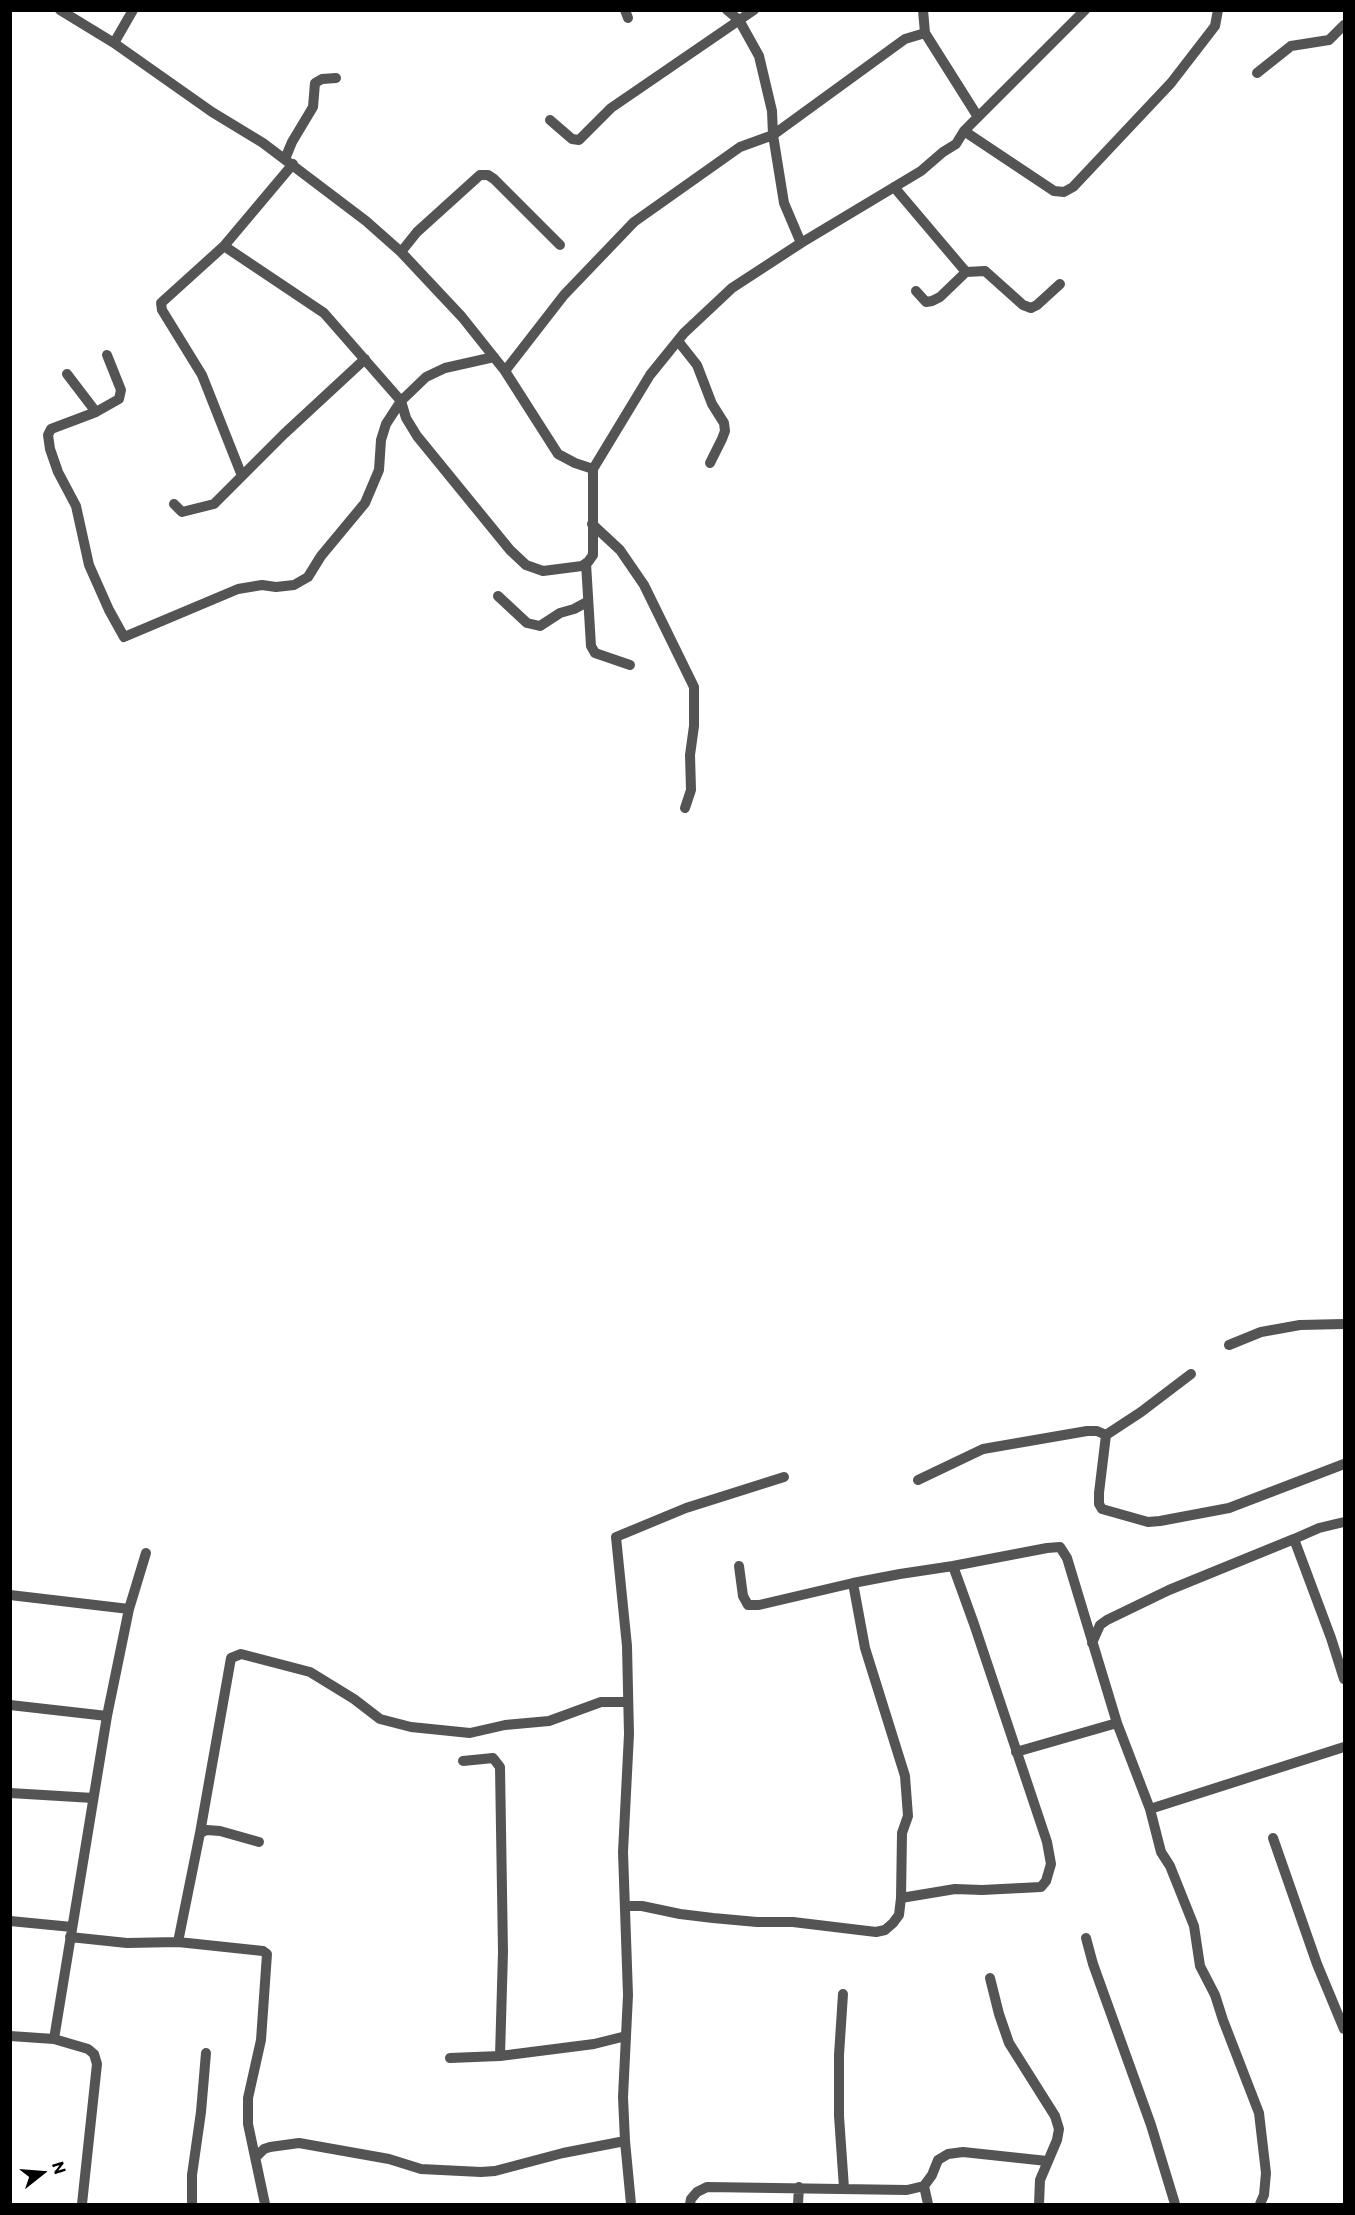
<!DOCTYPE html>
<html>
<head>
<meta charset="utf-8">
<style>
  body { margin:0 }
  #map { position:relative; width:1355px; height:2215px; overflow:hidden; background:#fff; font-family:Commissioner,sans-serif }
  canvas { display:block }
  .frame { position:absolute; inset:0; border:12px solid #000; pointer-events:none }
  .north { position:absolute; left:12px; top:2143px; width:60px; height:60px; -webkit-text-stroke:4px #fff; paint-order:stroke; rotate:73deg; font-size:16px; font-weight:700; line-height:24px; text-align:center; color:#000 }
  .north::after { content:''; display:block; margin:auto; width:21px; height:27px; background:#000; clip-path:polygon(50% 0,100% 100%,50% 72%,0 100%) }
</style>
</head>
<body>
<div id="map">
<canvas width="1355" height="2215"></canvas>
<div class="frame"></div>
<div class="north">N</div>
</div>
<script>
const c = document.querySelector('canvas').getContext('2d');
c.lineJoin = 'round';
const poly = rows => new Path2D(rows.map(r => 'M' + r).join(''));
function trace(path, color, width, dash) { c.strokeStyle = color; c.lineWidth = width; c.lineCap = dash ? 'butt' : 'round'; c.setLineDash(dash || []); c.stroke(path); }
trace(poly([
  [60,10,114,43,212,112,263,143,366,221,401,252,462,317,505,371,558,454,575,463,593,469],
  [625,10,628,18],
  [727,10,739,20,759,56,772,111,773,135,784,203,801,243],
  [925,33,978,117],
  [114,43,133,10],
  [1257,73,1291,46,1329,40,1344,25],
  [550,120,572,139,579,140,611,108,754,10],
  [964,131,1054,191,1064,192,1073,187,1171,83,1215,26,1218,10],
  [285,159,292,142,313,107,315,83,322,79,336,78],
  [894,187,966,272,985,271,1023,305,1031,308,1037,305,1060,284],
  [224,246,324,313,401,401,406,418,417,436,510,550,526,565,543,571,582,566,588,562,593,555,593,469,650,375,684,333,732,288,801,243,921,171,943,152,956,144,964,131,1085,10],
  [401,252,417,232,480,175,488,175,494,179,560,245],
  [916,291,926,302,932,301,940,297,966,272],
  [678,341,697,365,712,404,724,423,725,431,722,439,710,463],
  [107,355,121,390,119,399,96,412,51,429,48,435,50,449,58,472,76,506,89,565,109,610,124,637,238,589,262,585,276,587,294,585,308,577,321,556,365,503,379,470,381,440,386,424,401,401,426,377,445,368,494,357],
  [505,371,564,295,634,222,740,147,773,135,905,39,925,33,923,10],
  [67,374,96,412],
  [242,476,202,375,162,310,161,303,224,246,293,164],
  [174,504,182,512,214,504,284,434,365,359],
  [592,524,620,550,644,585,694,687,694,726,690,755,691,790,685,808],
  [586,563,591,646,595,653,630,665],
  [498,596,527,623,540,626,560,613,574,609,587,602],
  [1229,1345,1261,1332,1300,1325,1344,1324],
  [1191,1374,1141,1412,1106,1435,1099,1493,1099,1504,1102,1509,1148,1522,1160,1521,1229,1508,1344,1464],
  [918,1480,983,1449,1087,1431,1097,1431,1106,1435],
  [1344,1522,1319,1528,1294,1539,1331,1638,1344,1679],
  [739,1566,743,1596,748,1605,759,1605,853,1583],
  [953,1566,974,1624,1047,1842,1051,1864,1046,1881,1041,1887,982,1890,955,1889,901,1898,902,1833,908,1816,905,1776,865,1648,853,1583,900,1574,953,1566],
  [953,1566,1047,1548,1060,1547,1067,1558,1117,1723,1150,1809,1161,1852,1170,1866,1194,1926,1200,1966,1215,1995,1223,2020,1259,2113,1266,2173,1264,2195,1260,2204],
  [10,1595,129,1609],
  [1092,1643,1100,1625,1107,1620,1169,1590,1294,1539],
  [10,1705,107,1716],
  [1016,1752,1117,1723],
  [463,1761,493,1758,500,1767,503,1952,500,2056],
  [10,1793,93,1798],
  [1150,1809,1344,1747],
  [200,1833,231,1658,241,1654,310,1672,354,1699,380,1719,411,1727,470,1733,505,1725,549,1721,601,1702,627,1702],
  [1273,1838,1317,1964,1344,2029],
  [625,1906,642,1906,680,1914,713,1918,757,1922,793,1922,876,1932,885,1930,893,1923,899,1915,901,1898],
  [10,1921,72,1927],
  [70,1937,127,1943,178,1942,263,1951,267,1954,261,2040,248,2098,248,2124,265,2204],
  [1086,1938,1093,1964,1151,2125,1175,2204],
  [178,1942,200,1833,207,1830,220,1831,259,1842],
  [990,1978,999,2014,1009,2043,1055,2116,1059,2129,1057,2140,1040,2180,1039,2204],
  [843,1994,839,2055,839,2116,844,2188],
  [10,2036,54,2039,88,2049,94,2054,97,2064,82,2204],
  [54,2039,107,1716,129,1609,146,1553],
  [450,2058,500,2056,594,2044,626,2036],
  [256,2157,264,2149,270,2147,299,2143,389,2159,421,2169,481,2172,495,2171,563,2153,625,2141],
  [924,2186,928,2204],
  [192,2204,192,2175,201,2112,206,2053],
  [631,2204,625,2141,623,2097,628,1995,623,1852,629,1734,627,1646,616,1537,686,1508,784,1477],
  [690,2204,691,2199,697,2192,707,2187,907,2190,924,2186,932,2175,938,2160,948,2154,963,2152,1047,2161],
  [798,2204,799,2187]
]), '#545454', 10);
</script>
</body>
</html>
